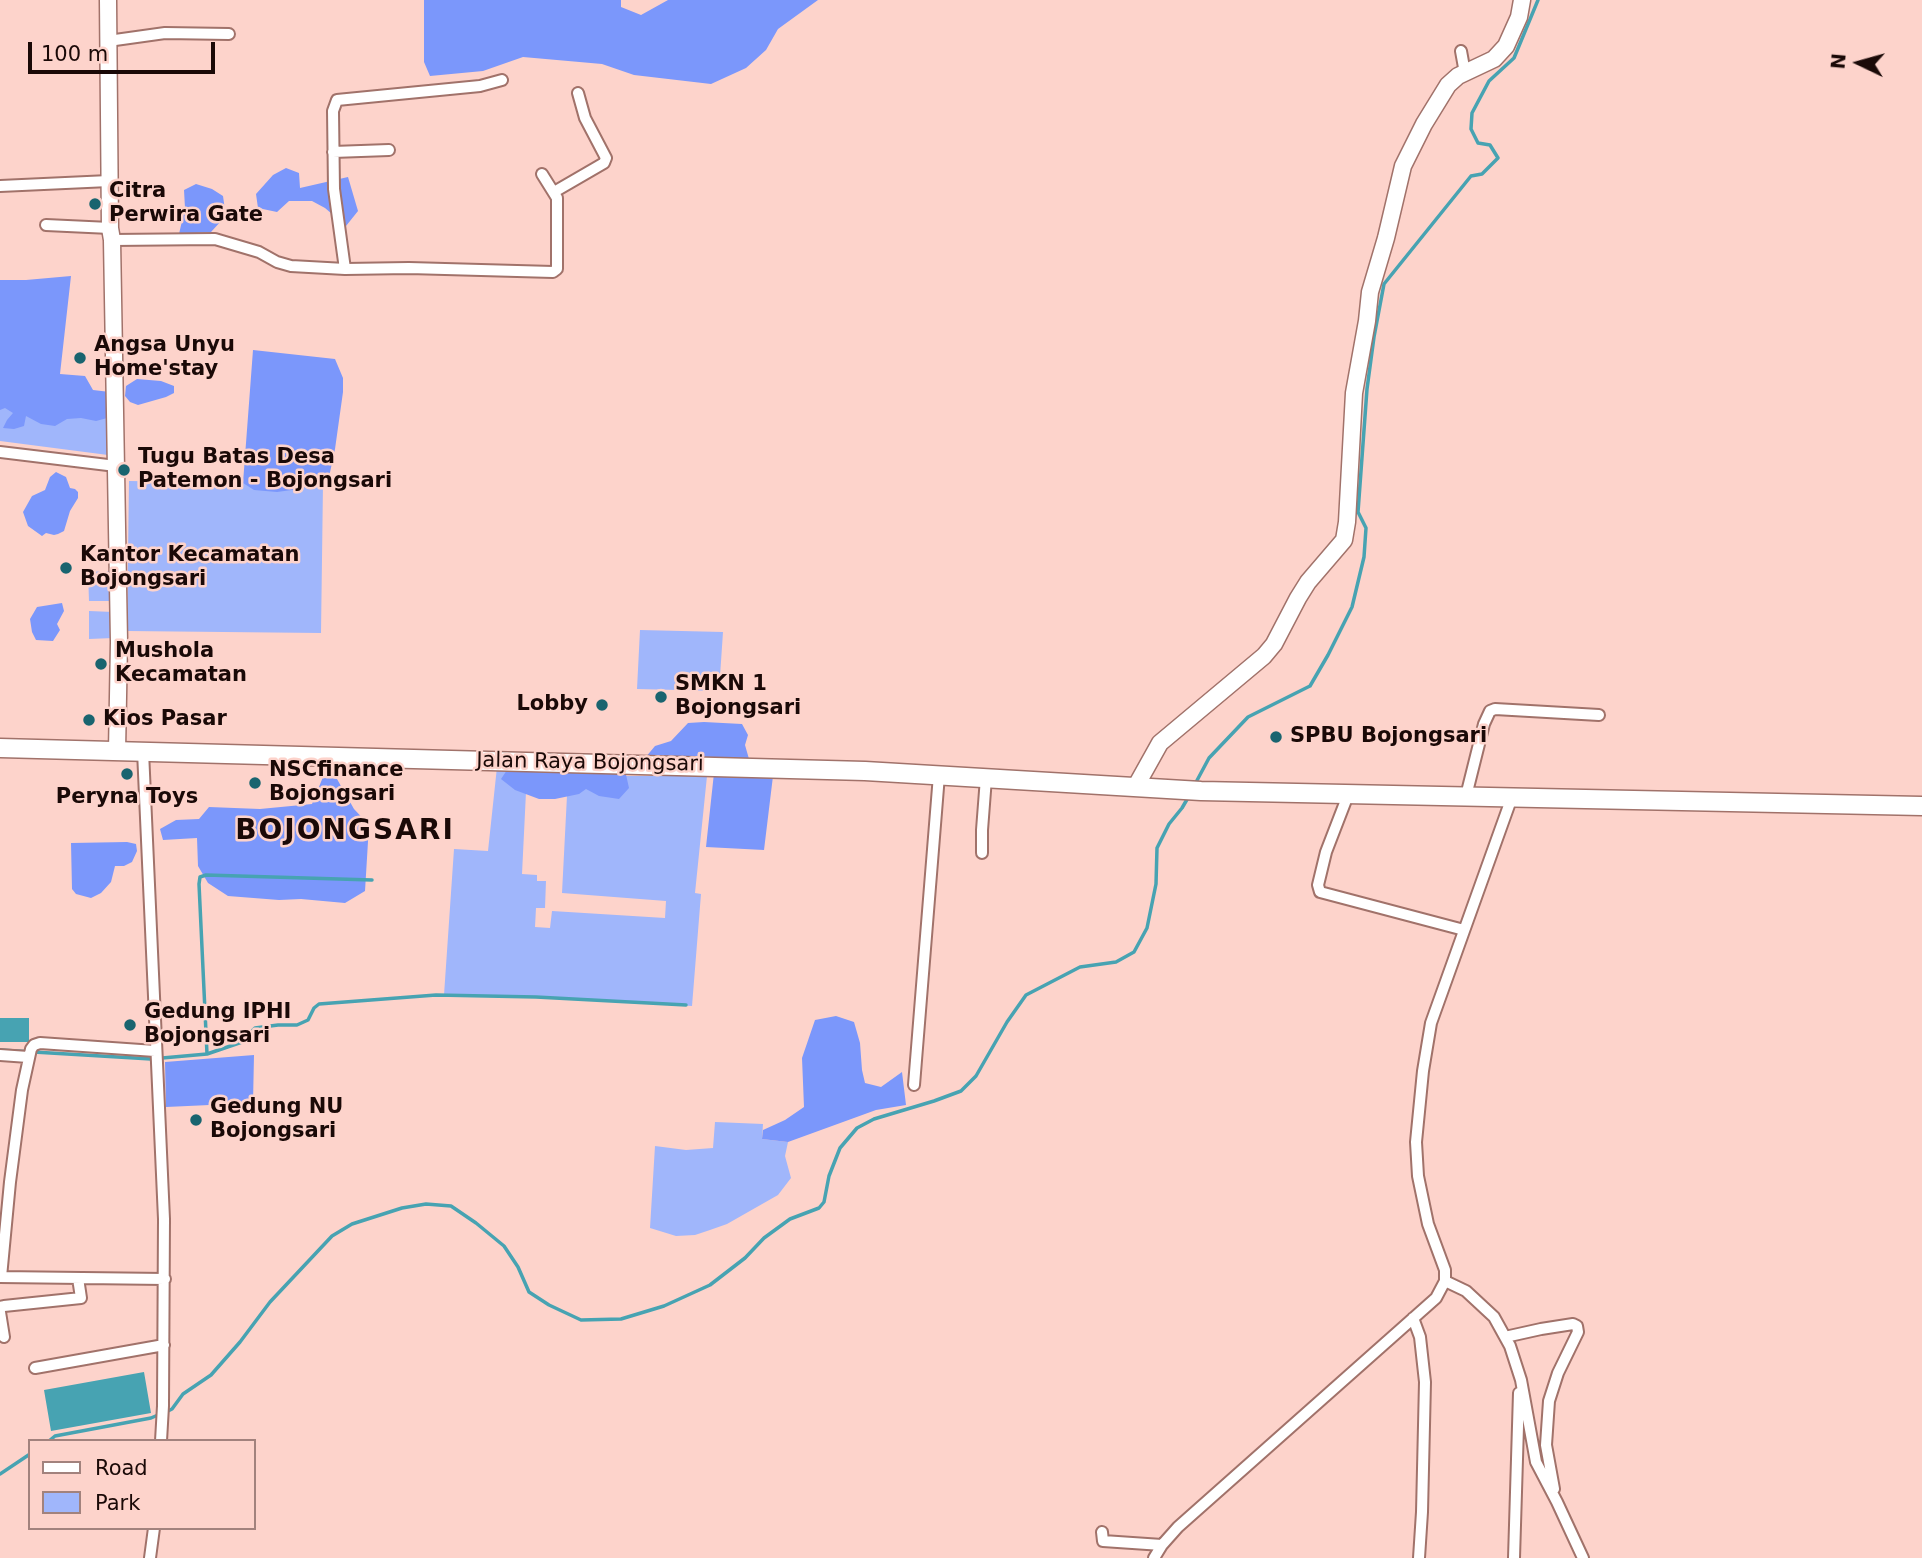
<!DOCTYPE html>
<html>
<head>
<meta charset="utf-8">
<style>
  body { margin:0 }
  #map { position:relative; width:1922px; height:1558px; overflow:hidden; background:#fdd3cb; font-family:"DejaVu Sans",sans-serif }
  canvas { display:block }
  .legend { position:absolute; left:28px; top:1439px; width:228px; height:91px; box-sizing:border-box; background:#fdd3cb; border:2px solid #a2827d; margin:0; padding:9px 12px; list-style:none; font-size:21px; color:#1a0907 }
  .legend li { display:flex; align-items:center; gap:14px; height:35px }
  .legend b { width:35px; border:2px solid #a2827d }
  .north { position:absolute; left:1824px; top:28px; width:70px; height:70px; -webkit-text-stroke:5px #fdd3cb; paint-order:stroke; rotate:275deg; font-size:19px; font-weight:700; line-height:28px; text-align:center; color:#1a0907 }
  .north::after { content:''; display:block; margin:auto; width:24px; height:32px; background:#1a0907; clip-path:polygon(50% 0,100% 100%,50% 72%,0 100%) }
  .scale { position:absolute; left:28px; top:42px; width:187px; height:32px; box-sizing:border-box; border:4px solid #1a0907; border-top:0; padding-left:9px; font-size:21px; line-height:24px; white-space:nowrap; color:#1a0907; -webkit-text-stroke:5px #fdd3cb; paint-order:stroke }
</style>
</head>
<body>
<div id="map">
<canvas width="1922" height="1558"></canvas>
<ul class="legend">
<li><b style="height:9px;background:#fff"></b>Road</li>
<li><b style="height:19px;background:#a0b6fb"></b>Park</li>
</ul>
<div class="north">N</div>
<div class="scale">100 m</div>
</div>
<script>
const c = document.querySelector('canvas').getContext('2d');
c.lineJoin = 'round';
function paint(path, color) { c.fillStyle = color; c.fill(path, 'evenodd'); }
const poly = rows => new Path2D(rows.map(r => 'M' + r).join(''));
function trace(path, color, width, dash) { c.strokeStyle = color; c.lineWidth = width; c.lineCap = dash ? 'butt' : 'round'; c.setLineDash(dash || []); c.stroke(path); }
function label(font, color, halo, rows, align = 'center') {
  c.font = font + ' "DejaVu Sans",sans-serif'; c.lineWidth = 5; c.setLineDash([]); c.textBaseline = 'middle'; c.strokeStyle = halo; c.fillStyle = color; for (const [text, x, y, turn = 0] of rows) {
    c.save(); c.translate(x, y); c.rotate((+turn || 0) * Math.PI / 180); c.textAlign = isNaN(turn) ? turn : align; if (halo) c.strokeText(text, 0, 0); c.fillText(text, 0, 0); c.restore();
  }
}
paint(poly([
  [0,404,108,405,108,455,0,441],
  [129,481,323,484,321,633,127,631],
  [112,571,113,601,89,601,88,572],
  [89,611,113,612,113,638,89,639],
  [640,630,723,632,719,691,637,689],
  [497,767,509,767,526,792,522,874,537,875,537,881,546,881,545,908,536,908,535,927,550,928,552,911,665,918,666,901,562,893,568,776,707,776,695,893,701,894,692,1006,536,997,444,995,454,849,488,851],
  [715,1122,763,1124,762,1139,788,1142,785,1156,791,1178,778,1195,727,1224,710,1230,695,1235,676,1236,650,1228,655,1146,686,1150,713,1148]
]), '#a0b6fb');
paint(poly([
  [424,0,621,0,621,7,641,15,668,0,818,0,778,29,766,50,746,68,711,84,634,75,602,64,523,57,483,71,430,76,424,62],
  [286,168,299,173,300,188,348,177,358,211,346,226,325,208,312,201,289,201,277,212,258,208,256,194,273,175],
  [196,184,212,189,223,196,225,210,222,220,211,232,179,234,185,208,184,190],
  [71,276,60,374,85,376,93,390,110,392,111,417,96,421,81,418,67,419,55,426,41,424,26,416,24,426,14,429,3,428,7,420,13,413,5,408,0,410,0,280,26,280],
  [253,350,335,359,343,378,343,392,335,449,329,477,317,484,299,489,277,492,254,490,243,483],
  [137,379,161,381,174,386,174,393,166,397,138,405,130,402,125,396,126,386],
  [56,472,66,477,70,488,75,489,78,492,78,498,70,511,64,531,58,534,54,535,46,533,42,536,28,526,23,512,32,496,45,490,50,477],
  [62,603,64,611,57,624,60,630,53,641,36,640,32,632,30,619,37,607],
  [704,722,742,724,748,735,745,745,749,759,749,763,645,758,655,746,671,741,688,723],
  [509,767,625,770,629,788,619,799,599,796,586,789,579,794,555,799,539,799,515,790,501,779],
  [714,773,773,776,764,850,706,847],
  [323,777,337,779,354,809,369,825,365,891,345,903,301,899,279,900,228,896,208,883,198,866,197,838,163,840,160,829,176,820,199,819,209,807,260,809,312,804],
  [127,842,136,844,137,851,132,862,124,866,115,866,111,882,101,893,91,898,76,894,72,889,71,843],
  [836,1016,854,1022,860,1043,862,1070,865,1083,881,1087,902,1072,906,1105,876,1110,788,1142,762,1139,763,1130,785,1120,804,1107,802,1058,815,1020],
  [254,1055,253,1103,166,1107,165,1062]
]), '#7b97fb');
paint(poly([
  [0,1018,29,1018,29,1042,0,1042],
  [144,1372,151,1413,51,1431,44,1390]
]), '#47a3b2');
trace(poly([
  [1194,786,1209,758,1248,717,1310,686,1328,655,1352,607,1364,557,1366,528,1358,512,1367,389,1374,337,1384,284,1471,176,1482,174,1498,158,1490,145,1478,143,1471,129,1472,113,1489,81,1514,58,1538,0],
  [0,1050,151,1059,207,1054,245,1041,248,1035,255,1028,278,1025,297,1025,308,1020,314,1008,319,1004,436,995,536,997,686,1005],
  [207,1054,199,884,200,877,206,875,372,880],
  [166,1412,172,1409,183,1394,211,1375,240,1342,270,1302,332,1236,352,1224,402,1208,426,1204,451,1206,476,1223,504,1246,518,1267,529,1292,549,1305,581,1320,621,1319,664,1306,710,1285,745,1258,764,1238,790,1219,819,1208,824,1202,829,1176,840,1148,857,1128,874,1119,934,1101,961,1091,976,1076,1007,1022,1026,995,1080,967,1116,962,1134,952,1147,928,1156,884,1157,848,1169,824,1182,808,1189,796],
  [49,1441,55,1436,151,1418,158,1415],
  [0,1474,30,1454]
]), '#47a3b2', 3.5);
const street = poly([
  [108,41,165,33,229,34],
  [1461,51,1465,73],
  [333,152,389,150],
  [0,186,109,181],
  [554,192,604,163,606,158,585,118,578,93],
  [46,225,110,228],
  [112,240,215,239,259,252,277,262,291,266,345,269,409,268,553,272,557,269,557,198,542,174],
  [345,269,334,189,333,111,337,100,480,86,502,80],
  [0,452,116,466],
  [143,751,164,1219,163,1406,161,1441],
  [1348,795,1326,852,1318,885,1320,892,1464,930],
  [1466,796,1484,724,1490,711,1495,709,1599,715],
  [982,853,982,830,986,778],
  [0,1055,28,1057],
  [914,1085,939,775],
  [0,1277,165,1279],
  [1,1277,10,1182,22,1090,31,1049,34,1045,40,1043,155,1051],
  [1445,1281,1466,1291,1494,1317,1510,1346,1521,1380,1536,1462,1557,1502,1583,1558],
  [0,1309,0,1307,4,1306,81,1298,78,1278],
  [0,1312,4,1337],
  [1413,1318,1420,1337,1425,1382,1422,1512,1419,1558],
  [1505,1337,1541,1329,1573,1324,1577,1326,1578,1332,1558,1373,1549,1401,1546,1445,1554,1489],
  [35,1368,164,1345],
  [1102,1532,1103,1541,1162,1545],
  [150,1558,154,1528],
  [1154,1558,1162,1545,1178,1527,1436,1298,1445,1281,1445,1270,1428,1224,1418,1176,1416,1142,1423,1071,1431,1023,1512,797],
  [1514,1558,1519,1393]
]);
const secondary = poly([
  [108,0,110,228,112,240,119,642,117,751],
  [1136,786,1160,743,1264,656,1274,644,1298,598,1308,582,1344,540,1347,522,1354,393,1367,321,1370,292,1386,238,1403,166,1424,124,1448,85,1458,76,1494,59,1506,46,1519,17,1522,0]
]);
const primary = poly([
  [0,748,865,771,1201,791,1922,806]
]);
trace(street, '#a1726a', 14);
trace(secondary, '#a1726a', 19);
trace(primary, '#a1726a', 21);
trace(street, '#fff', 10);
trace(secondary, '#fff', 16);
trace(primary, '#fff', 18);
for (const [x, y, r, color] of [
  [95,204,7,"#19646f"],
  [80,358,7,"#19646f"],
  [124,470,7,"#19646f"],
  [66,568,7,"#19646f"],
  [101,664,7,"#19646f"],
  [661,697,7,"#19646f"],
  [602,705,7,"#19646f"],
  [89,720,7,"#19646f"],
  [1276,737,7,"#19646f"],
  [127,774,7,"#19646f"],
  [255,783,7,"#19646f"],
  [130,1025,7,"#19646f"],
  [196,1120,7,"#19646f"]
]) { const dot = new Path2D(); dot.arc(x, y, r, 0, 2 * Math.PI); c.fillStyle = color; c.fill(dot); trace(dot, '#fdd3cb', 2.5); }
label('bold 21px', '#1a0907', '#fdd3cb', [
  ["Citra",109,192],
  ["Perwira Gate",109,216],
  ["Angsa Unyu",94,346],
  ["Home'stay",94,370],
  ["Tugu Batas Desa",138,458],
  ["Patemon - Bojongsari",138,482],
  ["Kantor Kecamatan",80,556],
  ["Bojongsari",80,580],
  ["Mushola",115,652],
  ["Kecamatan",115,676],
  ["SMKN 1",675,685],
  ["Bojongsari",675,709],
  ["Lobby",588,705,"right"],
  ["Kios Pasar",103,720],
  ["SPBU Bojongsari",1290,737],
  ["NSCfinance",269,771],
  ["Bojongsari",269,795],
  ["Peryna Toys",127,798,"center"],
  ["Gedung IPHI",144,1013],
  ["Bojongsari",144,1037],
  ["Gedung NU",210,1108],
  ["Bojongsari",210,1132]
], 'left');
label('21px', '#1a0907', '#fdd3cb', [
  ["Jalan Raya Bojongsari",590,763,1]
]);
c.letterSpacing = '2px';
label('bold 28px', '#1a0907', '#fdd3cb', [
  ["BOJONGSARI",345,832]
]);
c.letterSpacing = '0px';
</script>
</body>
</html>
